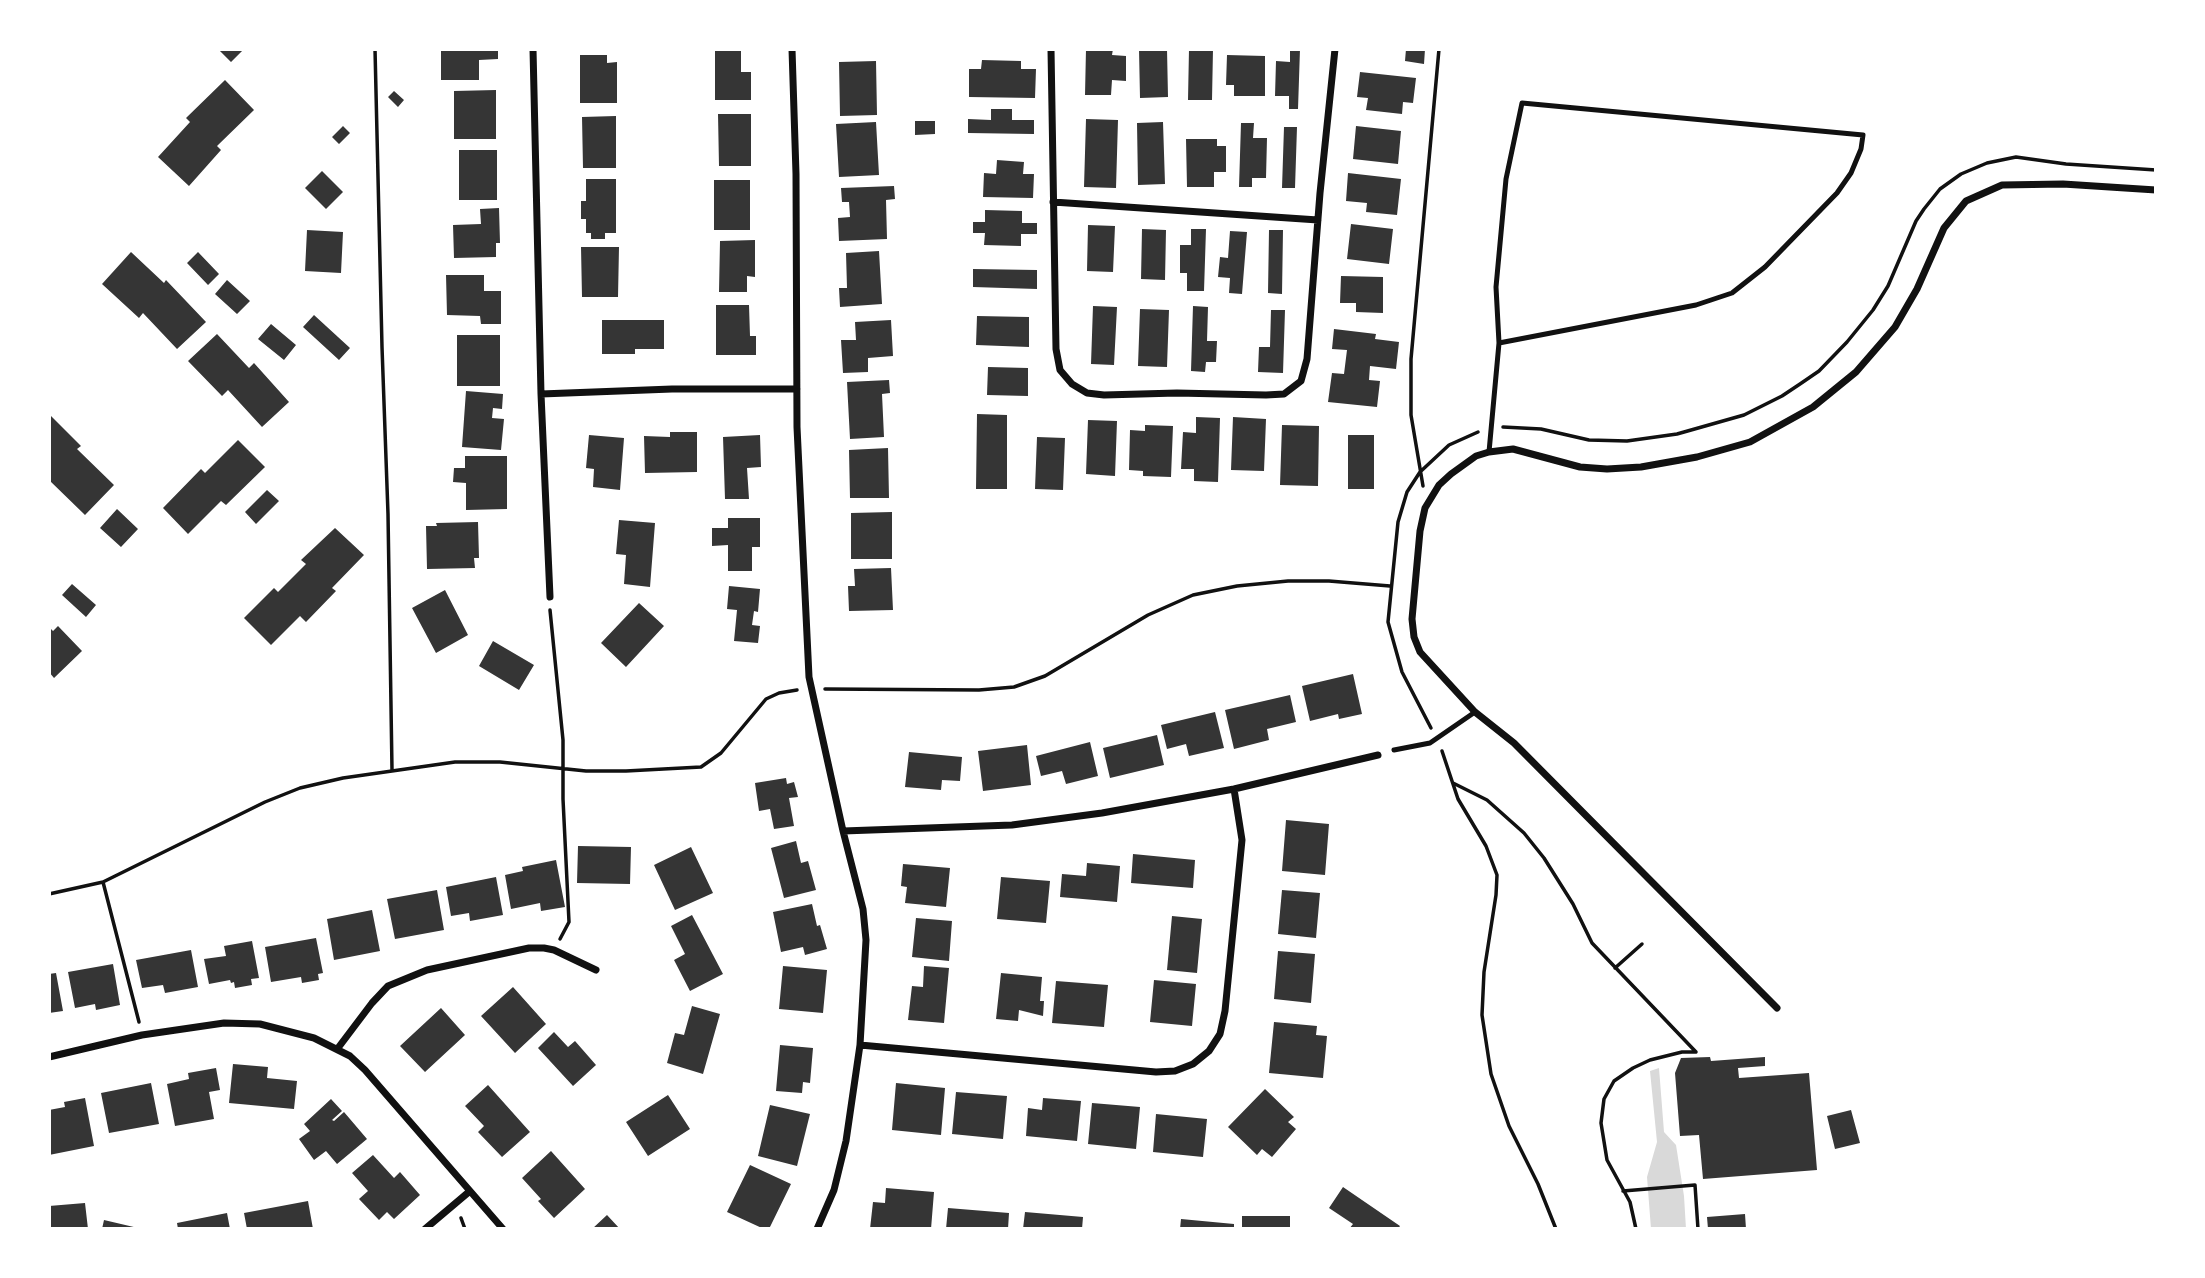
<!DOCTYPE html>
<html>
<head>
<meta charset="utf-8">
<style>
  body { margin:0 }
  #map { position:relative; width:2205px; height:1278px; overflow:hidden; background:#fff; font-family:"Varela Round",sans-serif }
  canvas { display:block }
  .frame { position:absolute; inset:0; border:51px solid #fff; pointer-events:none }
</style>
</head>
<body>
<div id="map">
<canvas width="2205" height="1278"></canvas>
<div class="frame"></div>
</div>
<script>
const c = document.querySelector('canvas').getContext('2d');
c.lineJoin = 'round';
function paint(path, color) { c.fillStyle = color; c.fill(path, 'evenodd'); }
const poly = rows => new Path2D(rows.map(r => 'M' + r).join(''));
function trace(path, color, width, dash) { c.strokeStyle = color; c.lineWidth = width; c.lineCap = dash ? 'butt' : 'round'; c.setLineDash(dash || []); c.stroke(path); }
paint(poly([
  [1659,1068,1664,1132,1676,1145,1684,1196,1686,1229,1651,1229,1647,1177,1657,1142,1650,1071]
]), '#d9d9d9');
paint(poly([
  [218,49,244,49,231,62],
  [441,49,498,49,498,59,479,60,479,80,441,80],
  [715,49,741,49,741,72,751,72,751,100,715,100],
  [1086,49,1113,49,1112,55,1126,56,1126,81,1112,80,1111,95,1085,95],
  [1139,49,1167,49,1168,97,1140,98],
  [1189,49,1213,49,1212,100,1188,100],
  [1290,49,1300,49,1298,109,1289,109,1289,96,1275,96,1276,61,1290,62],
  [1406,49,1425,49,1424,64,1405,61],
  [580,55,607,55,607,63,617,62,617,103,580,103],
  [1227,55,1265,56,1265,96,1234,96,1234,85,1226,85],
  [982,60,1021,61,1021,69,1036,69,1035,98,969,97,969,69,981,69],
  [876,61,877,115,840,116,839,62],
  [1360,72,1416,78,1413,103,1403,102,1402,114,1366,110,1368,98,1357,97],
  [225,80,254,110,217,146,221,150,189,186,158,157,190,122,186,118],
  [496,90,496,139,454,139,454,91],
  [394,91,404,100,398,107,388,97],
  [991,109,1012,109,1012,120,1034,120,1034,134,968,133,968,119,991,120],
  [718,114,751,114,751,166,719,166],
  [616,116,616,168,583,168,582,117],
  [1086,119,1118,120,1116,188,1084,187],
  [915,121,935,121,935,134,915,135],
  [876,122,879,175,839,177,836,124],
  [1163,122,1165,184,1138,185,1137,123],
  [1241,123,1254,123,1253,138,1267,138,1266,178,1252,178,1252,187,1239,187],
  [343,126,350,133,339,144,332,137],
  [1356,126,1401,131,1398,164,1353,159],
  [1284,127,1297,127,1295,188,1282,188],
  [1186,139,1217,139,1217,146,1226,146,1226,172,1214,172,1214,187,1187,187],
  [459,150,497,150,497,200,459,200],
  [997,160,1024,162,1023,174,1034,174,1033,198,983,197,984,173,996,174],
  [322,171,343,192,326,209,305,188],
  [1348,173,1401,179,1397,215,1366,212,1367,203,1346,201],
  [586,179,616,179,616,233,605,233,605,239,591,239,591,233,586,233,586,219,581,219,581,201,586,201],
  [714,180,750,180,750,230,714,230],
  [894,186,895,199,886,200,887,239,839,241,838,218,850,217,849,202,842,202,841,188],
  [499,208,500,243,496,243,496,257,454,258,453,225,481,224,480,209],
  [985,210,1022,211,1022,223,1037,223,1037,234,1021,234,1021,246,984,245,985,233,973,233,973,222,985,222],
  [1351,224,1393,229,1389,264,1347,259],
  [1088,225,1115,226,1113,272,1087,271],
  [1142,229,1166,230,1165,280,1141,279],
  [1191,229,1206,229,1204,291,1187,291,1187,273,1180,273,1180,245,1191,245],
  [307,230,343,232,341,273,305,271],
  [1269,230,1283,230,1282,294,1268,293],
  [1230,231,1247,232,1242,294,1229,293,1230,278,1218,277,1220,257,1228,258],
  [755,240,755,277,747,276,747,292,719,292,720,241],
  [581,247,619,247,618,297,582,297],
  [879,251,882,304,840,307,839,288,847,288,846,253],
  [131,252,164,283,166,280,206,322,177,349,143,313,139,318,102,284],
  [198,252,219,274,208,285,187,263],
  [973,269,1037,270,1037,289,973,287],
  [446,275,484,275,484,291,501,291,501,324,481,324,480,316,447,315],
  [1341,276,1383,277,1383,313,1356,312,1356,303,1340,303],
  [227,280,250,301,237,314,215,294],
  [716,305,749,305,750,336,756,336,756,355,716,355],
  [1093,306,1117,307,1114,365,1091,364],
  [1193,306,1208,307,1207,341,1217,341,1216,362,1206,362,1205,372,1191,371],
  [1140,309,1169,310,1167,367,1138,366],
  [1271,310,1285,310,1283,373,1258,372,1259,347,1270,347],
  [314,315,350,348,339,360,303,327],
  [977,316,1029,317,1029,347,976,345],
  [602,320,664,320,664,349,635,349,635,354,602,354],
  [891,320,893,356,868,358,868,372,843,373,841,340,856,340,855,322],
  [271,324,296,345,284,360,258,339],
  [1334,329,1376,334,1375,339,1399,342,1396,369,1370,366,1369,380,1380,381,1377,407,1328,402,1332,373,1344,374,1347,350,1332,349],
  [217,334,249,368,254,363,289,402,262,427,228,390,222,396,188,361],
  [457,335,500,335,500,386,457,386],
  [988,367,1028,368,1028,396,987,395],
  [889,380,890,393,882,394,884,437,850,439,847,382],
  [466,391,503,394,502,409,493,408,492,418,504,419,501,450,462,447],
  [49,414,81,446,77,449,114,485,85,515,49,480],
  [977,414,1007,415,1007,489,976,489],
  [1196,417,1220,418,1218,482,1194,481,1194,469,1181,469,1183,432,1196,433],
  [1233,417,1266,419,1264,471,1231,470],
  [1088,420,1117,421,1115,476,1086,474],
  [1145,425,1173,426,1171,477,1143,476,1143,471,1129,470,1130,430,1145,431],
  [1282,425,1319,426,1318,486,1280,485],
  [670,432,697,432,697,472,645,473,644,436,670,437],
  [589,435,624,438,620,490,593,487,594,469,586,468],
  [760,435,761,467,747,468,749,499,725,499,723,437],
  [1348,435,1374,435,1374,489,1348,489],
  [1037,437,1065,438,1063,490,1035,489],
  [238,440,265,467,226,505,221,501,188,534,163,508,201,469,205,473],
  [888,448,889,498,850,498,849,450],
  [465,456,507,456,507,509,466,510,466,483,453,482,454,468,465,468],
  [267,490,279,501,256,524,245,512],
  [117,509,138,529,121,547,100,528],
  [892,512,892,559,851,559,851,513],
  [728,518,760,518,760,547,752,547,752,571,728,571,728,545,712,546,712,528,728,528],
  [619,520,655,523,650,587,624,584,626,555,616,554],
  [478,522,479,558,474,558,475,568,427,569,426,526,437,526,436,523],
  [335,528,364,555,332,588,336,591,306,622,300,616,271,645,244,618,274,588,278,592,306,564,301,560],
  [891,568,893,610,849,611,848,586,855,586,854,569],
  [72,584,96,605,86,617,62,595],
  [729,586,760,589,758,612,754,611,752,625,760,626,758,643,734,641,737,610,727,609],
  [445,590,468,635,436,653,412,608],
  [639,603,664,626,626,667,601,643],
  [58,626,82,651,54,678,49,672,49,627,53,631],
  [493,641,534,665,519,690,479,666],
  [1353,674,1362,714,1339,719,1338,714,1310,721,1302,686],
  [1290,695,1296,722,1267,729,1269,740,1234,749,1225,710],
  [1215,712,1224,748,1189,756,1186,744,1167,749,1161,725],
  [1157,735,1164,765,1110,778,1103,748],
  [1090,742,1098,776,1066,784,1062,771,1041,776,1036,756],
  [1027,745,1031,785,983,791,978,751],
  [909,752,962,757,960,781,942,780,941,790,905,787],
  [786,778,787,784,794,782,798,797,789,798,794,826,774,829,770,809,759,811,755,783],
  [1286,820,1329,824,1325,875,1282,871],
  [796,841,801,863,808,861,816,890,784,898,771,848],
  [578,846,631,847,630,884,577,883],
  [691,847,713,893,675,910,654,865],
  [1133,854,1195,860,1193,888,1131,883],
  [556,860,565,907,541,911,540,903,511,909,505,875,523,871,522,867],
  [1087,863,1120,866,1117,902,1060,897,1062,874,1086,876],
  [903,864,950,868,946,907,905,903,907,887,901,886],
  [496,877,503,915,470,921,469,913,451,916,446,887],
  [1001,877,1050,881,1046,923,997,919],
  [437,890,444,930,395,939,387,899],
  [1282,890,1320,893,1316,938,1278,934],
  [812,904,817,926,820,925,827,949,805,955,803,947,781,952,773,912],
  [372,910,380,951,334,960,327,919],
  [692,915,723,974,690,991,674,960,685,954,671,926],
  [1172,916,1202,919,1197,973,1167,970],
  [916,918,952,921,949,961,912,957],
  [316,938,323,973,318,974,319,980,302,983,301,977,271,982,265,947],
  [252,941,259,978,251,979,252,985,235,988,234,982,231,983,230,980,209,984,204,959,226,956,224,946],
  [191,950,198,987,165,993,163,985,142,988,136,960],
  [1278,951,1315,954,1311,1003,1274,999],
  [113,964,120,1005,96,1010,95,1004,75,1008,68,972],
  [783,966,827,970,823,1013,779,1009],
  [924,966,949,968,944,1023,908,1020,912,986,923,987],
  [56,973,63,1011,49,1013,49,974],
  [1001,973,1042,977,1040,1001,1044,1001,1043,1016,1019,1010,1018,1021,996,1019],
  [1154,980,1196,984,1192,1026,1150,1022],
  [1056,981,1108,985,1104,1027,1052,1023],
  [513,987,546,1024,515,1053,481,1016],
  [692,1006,720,1014,703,1074,667,1063,675,1033,684,1035],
  [441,1008,465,1035,425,1072,400,1046],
  [1274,1022,1317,1026,1316,1035,1327,1036,1323,1078,1269,1073],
  [554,1032,568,1047,575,1041,596,1065,573,1086,538,1048],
  [780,1045,813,1048,810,1083,803,1082,802,1093,776,1091],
  [1710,1057,1711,1061,1765,1057,1765,1066,1738,1068,1739,1078,1809,1073,1817,1170,1703,1179,1699,1135,1680,1136,1675,1073,1681,1058],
  [233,1064,268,1067,267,1078,297,1081,294,1109,229,1103],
  [216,1068,220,1090,209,1092,214,1119,175,1126,167,1084,189,1079,188,1073],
  [151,1083,159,1124,109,1133,101,1093],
  [896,1083,945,1088,941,1135,892,1130],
  [488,1085,530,1132,502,1157,478,1132,484,1126,465,1106],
  [1265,1089,1294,1117,1288,1122,1296,1129,1272,1157,1262,1149,1257,1155,1228,1127],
  [956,1092,1007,1096,1003,1139,952,1134],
  [668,1095,690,1129,648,1156,626,1122],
  [85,1098,94,1146,49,1155,49,1110,65,1107,64,1102],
  [1043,1098,1081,1101,1077,1141,1026,1136,1028,1108,1042,1110],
  [331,1099,342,1111,332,1120,334,1121,344,1112,367,1139,337,1164,326,1151,314,1160,299,1139,310,1131,304,1124],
  [1092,1103,1140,1107,1136,1149,1088,1144],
  [770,1105,810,1114,797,1166,758,1156],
  [1851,1110,1860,1143,1835,1149,1827,1116],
  [1156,1114,1207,1119,1203,1157,1153,1152],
  [551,1151,585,1189,554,1218,538,1201,541,1199,522,1178],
  [373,1155,394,1178,400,1172,420,1195,394,1219,387,1212,379,1220,359,1199,368,1191,352,1173],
  [750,1165,791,1184,769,1229,764,1229,727,1212],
  [1343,1187,1400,1226,1398,1229,1349,1229,1353,1224,1329,1208],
  [886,1188,934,1192,931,1229,904,1229,895,1227,894,1229,870,1229,873,1202,885,1203],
  [308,1201,313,1229,247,1229,244,1213],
  [85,1203,88,1229,49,1229,49,1206],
  [948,1208,1009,1213,1008,1229,946,1229],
  [1025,1212,1083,1217,1082,1229,1023,1229],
  [227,1213,230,1229,178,1229,177,1223],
  [1745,1214,1746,1229,1708,1229,1707,1217],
  [607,1215,620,1229,592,1229],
  [1242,1216,1290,1216,1290,1229,1242,1229],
  [1181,1219,1234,1224,1234,1229,1180,1229],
  [104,1220,138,1228,138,1229,102,1229]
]), '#353535');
trace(poly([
  [375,49,382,347,388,514,392,770],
  [1503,427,1541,429,1589,440,1627,441,1677,434,1744,415,1782,396,1800,384,1819,371,1847,342,1873,310,1888,286,1916,221,1924,209,1940,189,1961,174,1987,163,2016,157,2066,164,2156,170],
  [1423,486,1411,415,1411,359,1439,49],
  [550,610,563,740,563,799,569,922,560,939],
  [825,689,979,690,1014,687,1045,676,1148,615,1193,595,1237,586,1288,581,1329,581,1390,586],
  [1431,728,1402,672,1388,622,1398,522,1407,492,1420,472,1449,445,1478,432],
  [1442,751,1458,799,1486,846,1497,875,1496,895,1484,972,1482,1015,1491,1074,1509,1126,1538,1184,1556,1229],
  [1453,783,1487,800,1524,833,1544,858,1573,904,1592,943,1696,1052],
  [103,882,139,1022],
  [49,894,103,882,265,802,300,788,343,778,455,762,500,762,586,771,626,771,701,767,721,753,766,699,779,693,797,690],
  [1615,968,1642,944],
  [1623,1191,1695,1185,1698,1229],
  [461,1218,465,1229],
  [1636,1229,1630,1202,1607,1160,1601,1123,1604,1099,1614,1081,1633,1068,1650,1060,1682,1052,1696,1052]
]), '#111', 3.5);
trace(poly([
  [1489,452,1499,343,1496,287,1506,179,1522,103,1863,135,1861,149,1851,173,1837,193,1765,267,1732,293,1696,305,1499,343],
  [1394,750,1430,743,1475,712]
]), '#111', 5);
trace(poly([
  [533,49,541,394,550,597],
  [792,49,796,174,797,427,809,677,843,831,863,909,866,940,860,1045,846,1141,834,1190,817,1229],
  [1051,49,1056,349,1060,370,1072,384,1087,393,1104,395,1177,393,1266,395,1284,394,1301,381,1307,359,1320,193,1335,49],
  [1053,202,1318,220],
  [541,394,672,389,797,389],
  [843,831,1012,825,1102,813,1234,789,1378,755],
  [1777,1008,1514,743,1475,712,1420,652,1414,637,1412,619,1420,531,1425,508,1439,485,1451,474,1476,456,1489,452,1513,449,1580,467,1607,469,1641,467,1697,457,1750,442,1813,407,1856,372,1895,327,1917,289,1944,228,1966,201,2002,185,2063,184,2156,190],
  [860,1045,1156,1072,1175,1071,1193,1064,1209,1051,1220,1034,1225,1011,1242,840,1234,789],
  [338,1048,372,1003,388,986,427,970,529,948,544,948,554,950,596,970],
  [49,1057,142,1035,224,1023,260,1024,314,1038,350,1056,365,1070,503,1229],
  [425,1229,470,1191]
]), '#111', 7);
</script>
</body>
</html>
